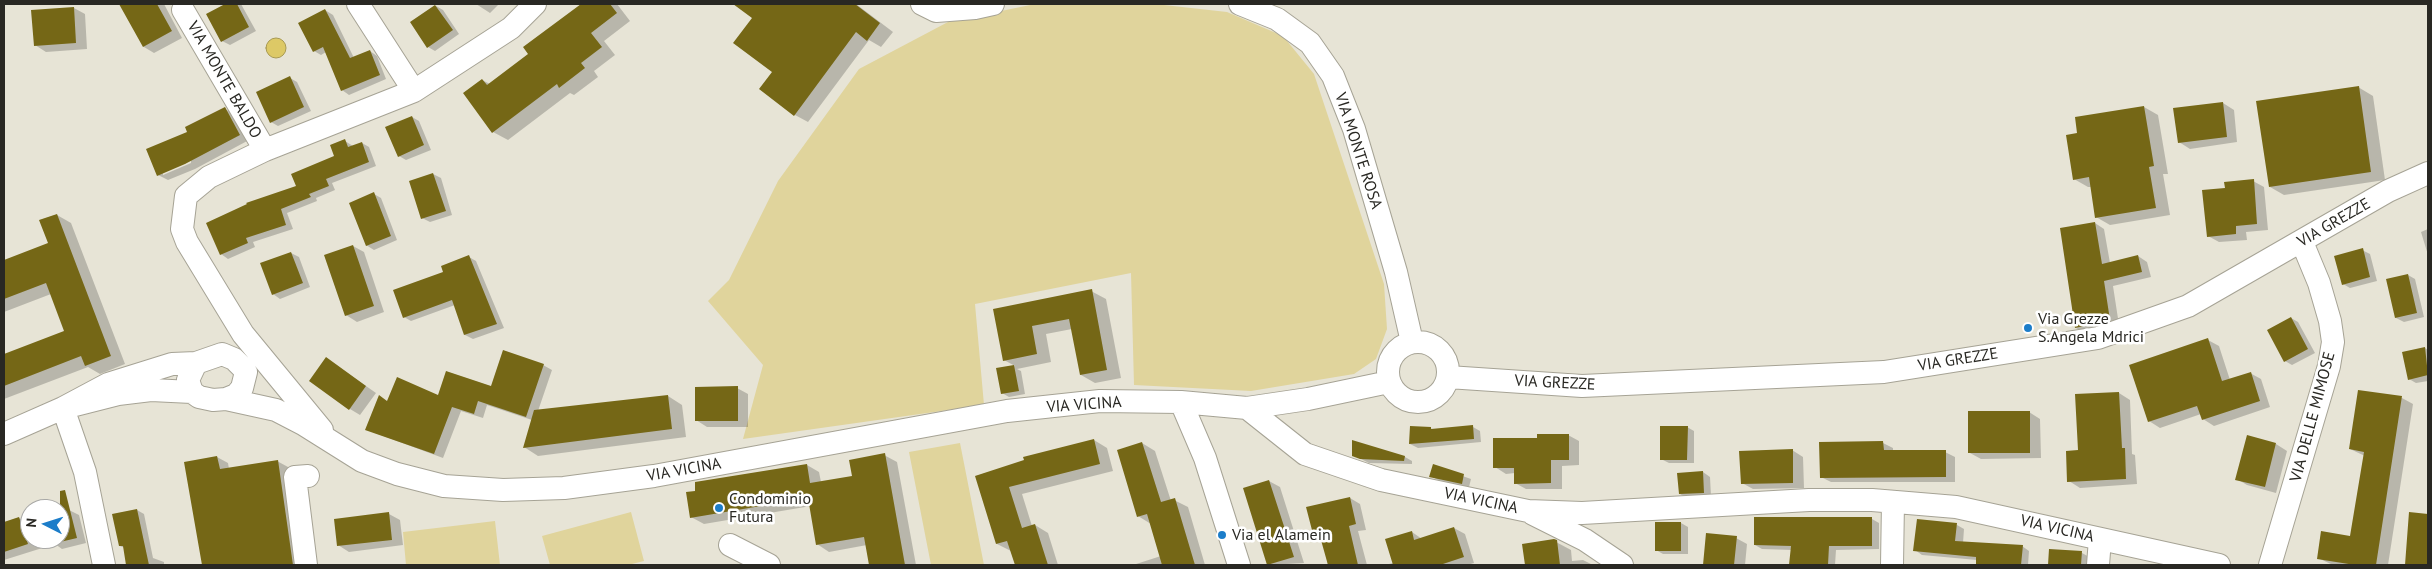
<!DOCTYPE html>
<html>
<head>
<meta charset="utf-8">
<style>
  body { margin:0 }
  #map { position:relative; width:2432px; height:569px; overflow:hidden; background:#e7e4d6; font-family:"PT Sans",sans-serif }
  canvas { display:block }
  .frame { position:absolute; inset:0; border:5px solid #292823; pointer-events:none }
  .north { position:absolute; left:20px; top:499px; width:50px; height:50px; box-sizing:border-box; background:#fff; border:1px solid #a9a9a7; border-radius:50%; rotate:275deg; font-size:14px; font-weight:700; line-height:20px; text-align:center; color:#292823 }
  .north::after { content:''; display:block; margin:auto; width:18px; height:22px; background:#1c7dc9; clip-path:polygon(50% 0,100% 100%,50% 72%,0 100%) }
</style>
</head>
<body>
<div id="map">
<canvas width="2432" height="569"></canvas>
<div class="frame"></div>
<div class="north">N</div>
</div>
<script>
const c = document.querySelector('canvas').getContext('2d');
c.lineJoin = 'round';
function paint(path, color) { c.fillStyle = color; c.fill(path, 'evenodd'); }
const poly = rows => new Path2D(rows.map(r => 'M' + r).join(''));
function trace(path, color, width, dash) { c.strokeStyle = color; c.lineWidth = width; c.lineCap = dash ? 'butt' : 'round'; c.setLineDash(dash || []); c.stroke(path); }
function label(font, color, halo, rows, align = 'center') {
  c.font = font + ' "PT Sans",sans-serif'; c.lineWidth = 5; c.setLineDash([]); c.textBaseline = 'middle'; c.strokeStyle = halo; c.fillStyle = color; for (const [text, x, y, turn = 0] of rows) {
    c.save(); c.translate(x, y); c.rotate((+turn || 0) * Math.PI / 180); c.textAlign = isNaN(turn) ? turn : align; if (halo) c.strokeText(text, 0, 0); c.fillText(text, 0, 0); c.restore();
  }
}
paint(poly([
  [1035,4,1155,4,1227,12,1283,36,1314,74,1384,284,1387,329,1376,359,1354,374,1251,391,1134,385,1131,273,975,304,984,405,743,439,763,365,708,301,729,280,778,181,859,69,948,22],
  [960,443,984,565,931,565,909,452],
  [631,512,644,561,628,565,550,565,542,536],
  [495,521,500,565,406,565,403,532]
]), '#e0d49c');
const water = poly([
  '266 48a10 10 0 1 1 20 0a10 10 0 1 1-20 0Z'
]);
paint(water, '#ddc966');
trace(water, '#a79952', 1);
paint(poly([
  [123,4,164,4,182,38,154,53,144,47,121,5],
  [227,4,241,4,256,31,230,45,222,41,208,14],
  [476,4,499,4,490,13],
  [583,4,617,4,630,21,604,41,615,55,594,71,598,77,574,95,570,93,508,140,493,132,482,80,490,84,530,54,525,47],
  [735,4,856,4,893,32,881,47,869,40,808,122,795,115,774,71,754,18],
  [436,6,443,10,459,34,435,51,428,47],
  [74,8,85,14,87,49,46,52,35,45],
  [325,10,333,15,354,58,370,51,377,56,386,79,349,95,342,90,326,52,321,55,314,51],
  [290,78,297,82,311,111,278,126,271,122],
  [2358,87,2373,96,2385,180,2284,195,2270,187],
  [2223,103,2234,110,2237,142,2190,149,2179,142],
  [2144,107,2158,115,2168,174,2163,174,2170,215,2110,225,2096,217,2092,187,2088,187,2074,179,2079,134],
  [225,109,234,114,249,140,195,169,168,180,158,175],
  [191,160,191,163,163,175,163,172],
  [412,117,419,121,431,150,406,160,399,156],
  [345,141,353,146,362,143,369,147,376,166,332,183,335,190,316,198,317,201,287,213,293,229,253,242,255,247,228,259,221,254,297,187,336,157],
  [433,174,441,178,452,215,430,222,422,218],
  [2253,181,2264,187,2268,230,2246,232,2247,240,2219,242,2208,236,2226,189],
  [374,194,381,198,397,240,374,250,366,245],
  [57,215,71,223,125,364,100,374,88,367,4,399,4,355,66,332,51,294,4,312,4,262,50,243],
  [2095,223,2104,229,2110,263,2138,256,2147,262,2151,277,2113,286,2119,325,2085,333,2076,328],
  [2428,229,2428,255,2421,232],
  [353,246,364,252,384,312,357,322,346,315],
  [2362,250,2370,254,2377,281,2350,288,2343,284],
  [291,253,299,257,310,287,280,299,273,294],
  [469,257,476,261,504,328,473,339,465,335,455,305,411,321,404,317,444,272],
  [2408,275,2415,279,2424,317,2404,322,2396,318],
  [1091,291,1106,299,1121,378,1095,383,1081,375,1072,329,1046,334,1051,362,1017,369,1021,371,1025,394,1009,397,1002,393,997,370,1015,366,1004,360,994,310],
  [2291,318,2298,322,2315,353,2292,365,2285,361],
  [2208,340,2219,346,2230,380,2250,373,2261,379,2270,407,2214,426,2203,419,2201,414,2160,428,2149,421],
  [2425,348,2428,350,2428,381,2416,383,2409,379],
  [326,358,376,393,360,415,350,409],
  [543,365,552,370,538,411,668,396,682,405,686,437,538,456,524,447,532,420,487,405,483,418,461,411,443,458,367,430,388,402,492,388],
  [737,388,748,394,748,427,707,427,696,420],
  [2359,391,2402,398,2413,404,2388,565,2333,565,2318,558,2351,537,2365,456,2350,449],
  [2119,393,2130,400,2132,454,2135,455,2137,484,2080,488,2069,481,2079,452],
  [2029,412,2040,419,2041,458,1981,459,1970,453],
  [1473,427,1480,431,1481,442,1418,448,1410,444,1430,428,1434,430],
  [1687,427,1694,431,1694,463,1669,463,1661,459],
  [1568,435,1579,441,1579,465,1562,466,1562,489,1526,489,1515,483,1515,473,1506,474,1495,467,1538,439],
  [1094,440,1107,448,1113,471,1022,494,1032,526,1035,525,1048,533,1058,565,1016,565,1011,551,997,544,976,476],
  [1142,443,1155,451,1171,501,1174,500,1188,507,1205,565,1133,565,1161,556,1151,524,1138,516],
  [1883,443,1893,448,1893,451,1945,452,1955,457,1955,482,1831,482,1821,477],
  [2276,444,2287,451,2276,493,2247,485,2237,479],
  [1792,450,1803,457,1804,488,1753,489,1742,483],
  [884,455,897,462,916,565,870,565,867,545,829,552,817,544,811,506,704,524,691,517,696,492,807,465,819,472,821,482,854,477],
  [1353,455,1405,457,1412,461,1412,464,1369,463],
  [217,457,228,463,229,469,277,461,288,467,302,565,204,565,185,463],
  [1434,466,1471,479,1469,487,1438,480,1431,476],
  [1703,472,1710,477,1711,496,1687,498,1680,494],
  [1269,481,1280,487,1304,563,1269,565,1244,489],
  [1350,498,1360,504,1366,530,1358,531,1367,565,1328,565,1322,538,1314,533],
  [69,510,79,515,86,543,62,549,55,544,4,560,4,523,19,518,24,521,30,519,30,539,60,539,60,512],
  [137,510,144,514,153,558,164,562,164,565,127,565,125,548,120,546],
  [2411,513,2428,515,2428,565,2406,565],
  [389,514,400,520,403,545,349,552,338,545],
  [1872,519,1879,523,1879,549,1836,550,1835,565,1790,565,1792,550,1762,549,1755,545],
  [1681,523,1688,527,1688,554,1663,554,1656,550],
  [1957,525,1964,529,1963,543,2022,546,2029,551,2028,565,1977,565,1977,560,1922,555,1915,550],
  [1454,528,1465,534,1474,563,1467,565,1385,565,1393,563,1412,532,1422,539],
  [1707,535,1736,538,1747,544,1745,565,1704,565],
  [1556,542,1571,550,1572,561,1583,560,1593,565,1527,565,1524,545],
  [2050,550,2082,553,2093,559,2092,565,2049,565]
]), '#0003');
paint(poly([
  [119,4,157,4,172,31,143,47],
  [225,4,237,4,249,27,221,42,206,14],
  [581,4,610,4,617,13,591,33,602,47,581,63,585,68,559,88,557,84,492,133,463,93,482,79,487,85,528,54,523,47],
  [733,4,855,4,880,23,867,41,856,32,794,116,759,89,772,72,733,43,752,18],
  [435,5,453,30,427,48,410,22],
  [74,7,76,43,34,46,31,10],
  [325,9,350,58,370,50,380,75,341,91,323,47,313,52,298,23],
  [290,76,304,107,270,123,256,92],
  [2359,86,2371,172,2269,187,2256,101],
  [2223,102,2227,137,2178,143,2173,108],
  [2144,106,2154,166,2149,167,2156,208,2095,218,2089,177,2073,180,2066,135,2077,133,2075,117],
  [225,107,240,135,185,164,157,176,146,149,187,132,185,127],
  [412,116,424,145,398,157,385,127],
  [345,139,348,147,362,142,369,162,326,179,329,186,309,194,311,197,281,209,286,225,246,238,248,243,220,255,206,223,247,204,246,203,296,186,291,174,334,156,330,145],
  [433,173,446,211,421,219,409,181],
  [2254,179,2257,224,2236,226,2236,234,2207,237,2202,190,2225,188,2224,182],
  [374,192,391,236,366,246,349,203],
  [57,214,111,356,85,366,81,356,4,386,4,354,64,331,46,283,4,299,4,260,48,243,39,220],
  [2095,222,2102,264,2138,255,2142,272,2104,281,2110,320,2075,328,2060,228],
  [353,245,374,306,345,316,324,255],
  [2363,248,2370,277,2342,285,2334,256],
  [291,252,303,283,272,295,260,263],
  [469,255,497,324,464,335,452,300,403,318,393,290,443,272,441,266],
  [2408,274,2417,313,2395,318,2386,279],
  [1092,289,1107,370,1080,375,1069,319,1032,326,1037,354,1003,361,993,309],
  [2291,317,2308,349,2284,362,2267,330],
  [2208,338,2222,381,2251,372,2260,401,2202,420,2197,406,2148,422,2129,365],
  [2425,347,2428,375,2408,380,2402,352],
  [503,350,544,364,526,417,478,401,474,414,452,407,434,454,365,430,379,395,387,401,397,377,438,395,446,371,491,386],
  [326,357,366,386,349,410,309,381],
  [1014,365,1019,391,1001,394,996,368],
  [738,386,738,421,695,421,695,387],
  [2358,390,2402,396,2376,565,2355,565,2317,559,2321,531,2350,536,2364,452,2349,449],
  [2119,392,2122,448,2125,448,2126,479,2067,482,2066,451,2078,450,2075,394],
  [668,395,672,429,523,448,534,410],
  [1968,411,2030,411,2030,453,1968,453],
  [1473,425,1474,439,1409,444,1410,426,1431,427,1431,429],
  [1660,426,1688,426,1687,460,1660,460],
  [1537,434,1569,434,1569,460,1551,460,1551,483,1514,484,1514,468,1493,468,1493,438,1537,438],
  [2247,435,2276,443,2265,487,2235,480],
  [1094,439,1100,464,1009,487,1022,528,1035,524,1048,565,1015,565,1007,541,996,544,975,476,1024,460,1023,457],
  [1352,440,1405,456,1404,461,1360,459,1352,456],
  [1883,441,1884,450,1946,450,1946,477,1820,478,1819,442],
  [1142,442,1161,502,1175,498,1195,565,1162,565,1147,514,1137,517,1117,450],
  [1793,449,1793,483,1741,484,1739,451],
  [885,453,905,565,869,565,864,537,816,545,808,498,690,518,686,492,695,491,695,482,807,464,810,483,852,476,849,460],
  [217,456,220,469,278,460,293,565,202,565,184,462],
  [1433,464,1464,474,1462,484,1429,477],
  [1703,471,1704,493,1679,494,1677,473],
  [1269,480,1294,557,1267,565,1243,488],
  [65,490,77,538,60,542,60,491],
  [1350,497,1356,524,1349,526,1358,565,1328,565,1319,533,1313,534,1306,507],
  [137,509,149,565,126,565,123,546,119,546,112,514],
  [389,512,392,540,337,546,334,519],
  [2409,512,2428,514,2428,565,2405,565],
  [19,517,28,544,4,552,4,522],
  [1754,517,1872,517,1872,546,1829,546,1828,565,1789,565,1791,546,1754,545],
  [1917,519,1957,523,1955,541,2023,545,2021,565,1976,565,1976,557,1913,551],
  [1655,522,1681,522,1681,551,1655,551],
  [1454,527,1464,557,1440,565,1393,565,1385,539,1412,531,1414,540],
  [1706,533,1737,536,1734,565,1703,565],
  [1554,539,1557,540,1560,565,1525,565,1522,544],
  [2049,549,2082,551,2081,565,2048,565]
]), '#756716');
const minor = poly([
  [358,4,414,91],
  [922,4,936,11,975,8,993,4],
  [1240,4,1277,19,1310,43,1333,76,1354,129,1396,272,1412,342],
  [183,10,265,150],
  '1388 372a30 30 0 1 1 60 0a30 30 0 1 1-60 0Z',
  [1448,377,1582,386,1884,372,2098,338,2188,306,2388,191,2428,173],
  [226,399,276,410,303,424,362,461,397,474,444,486,503,490,564,488,654,476,1007,411,1100,401,1181,402,1247,408,1305,454,1381,480,1528,511,1582,513,1809,500,1872,500,1956,507,2219,565],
  [1181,402,1205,458,1239,565],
  [63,408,108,384,172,364,196,363,222,354,234,359,243,368,246,372,242,388,236,395,226,399,213,400,199,397,192,392,188,380,196,363],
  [63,408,85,472,104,565],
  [1247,408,1308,399,1389,382],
  [322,430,243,334,187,242,182,229,186,196,209,177,265,150,414,91,511,28,535,4],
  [4,434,63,408,118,394,151,390,192,392],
  [1533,514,1585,540,1622,565],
  [730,545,769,565],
  [306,565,295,477,308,476],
  [1892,565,1893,502],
  [2098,565,2100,539],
  [2270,565,2329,366,2333,342,2330,321,2319,283,2302,242]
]);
trace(minor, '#a6a395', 24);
trace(minor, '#fff', 22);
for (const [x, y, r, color] of [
  [2028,328,5,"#1c7dc9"],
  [719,508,5,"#1c7dc9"],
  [1222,535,5,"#1c7dc9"]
]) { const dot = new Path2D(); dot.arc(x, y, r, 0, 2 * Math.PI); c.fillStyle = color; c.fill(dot); trace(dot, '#fff', 2); }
label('16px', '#292823', '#fff', [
  ["VIA MONTE BALDO",224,80,60],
  ["VIA MONTE ROSA",1358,151,72],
  ["VIA GREZZE",2334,223,-30],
  ["VIA GREZZE",1958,360,-9],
  ["VIA GREZZE",1555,383,3],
  ["VIA VICINA",1084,405,-4],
  ["VIA DELLE MIMOSE",2313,417,-75],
  ["VIA VICINA",684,470,-10],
  ["VIA VICINA",1481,501,12],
  ["VIA VICINA",2057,529,13]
]);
label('16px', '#292823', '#fff', [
  ["Via Grezze",2038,319],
  ["S.Angela Mdrici",2038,337],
  ["Condominio",729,499],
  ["Futura",729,517],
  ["Via el Alamein",1232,535]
], 'left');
</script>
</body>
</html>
